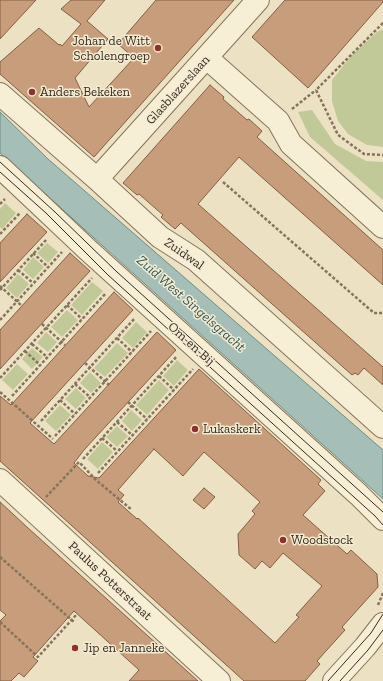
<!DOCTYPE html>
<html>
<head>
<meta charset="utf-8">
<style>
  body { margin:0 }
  canvas { display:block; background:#ece1c3 }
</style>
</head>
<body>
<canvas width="383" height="681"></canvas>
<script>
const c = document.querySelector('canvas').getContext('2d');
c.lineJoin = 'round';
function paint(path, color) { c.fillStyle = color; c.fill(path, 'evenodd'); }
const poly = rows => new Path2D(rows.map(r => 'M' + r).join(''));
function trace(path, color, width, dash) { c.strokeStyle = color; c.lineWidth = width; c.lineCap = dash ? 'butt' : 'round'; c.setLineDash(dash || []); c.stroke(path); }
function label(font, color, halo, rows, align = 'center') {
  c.font = font + ' "Zilla Slab",serif'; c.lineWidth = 3; c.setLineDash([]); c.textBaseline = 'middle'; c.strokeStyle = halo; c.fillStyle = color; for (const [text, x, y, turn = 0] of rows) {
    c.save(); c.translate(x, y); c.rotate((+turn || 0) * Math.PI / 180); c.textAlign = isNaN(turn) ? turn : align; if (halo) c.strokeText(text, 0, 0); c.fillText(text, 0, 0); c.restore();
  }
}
paint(poly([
  [383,29,383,147,367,145,348,134,338,121,332,101,332,80,351,56,377,32],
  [312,110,335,144,366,161,383,162,383,200,310,137,298,112],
  [5,203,16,213,2,229,0,227,0,209],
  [47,243,58,252,48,263,37,253],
  [33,257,44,267,33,279,23,270],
  [18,274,29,284,17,298,6,288],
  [92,282,103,291,82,315,71,305],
  [67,310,78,320,62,337,51,327],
  [136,322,147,332,133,348,122,338],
  [46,332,57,342,48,352,37,343],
  [117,343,128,353,105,377,94,368],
  [32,348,43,357,32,369,22,359],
  [177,360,188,370,174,386,163,376],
  [17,364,28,374,13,390,2,380],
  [90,372,101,383,91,393,80,383],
  [159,380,169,390,147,415,136,405],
  [76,388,86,398,76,409,65,399],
  [60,405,71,415,56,431,45,421],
  [131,410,142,420,132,431,122,421],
  [117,426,128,436,117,447,106,437],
  [102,442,113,452,98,469,87,459]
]), '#c2c998');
const water = poly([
  [0,112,48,159,383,450,383,499,0,153,0,112]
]);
paint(water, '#a5bfb8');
trace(water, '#6d8d86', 1);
const building = poly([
  [0,0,36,0,0,39,0,0],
  [71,0,105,0,87,21,108,39,75,78,89,107,134,58,118,44,156,0,234,0,94,157,0,74,0,62,39,28,59,45,60,44,62,46,81,24,61,9,71,0],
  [285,0,383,0,383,2,308,88,252,37,285,0],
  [210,85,224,97,223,99,247,120,249,119,262,131,257,137,383,250,383,285,239,157,198,204,383,367,383,385,364,368,358,375,355,373,352,375,181,223,175,229,161,217,163,215,139,194,137,195,123,183,210,85],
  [27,214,47,232,0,282,0,243,27,214],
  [70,253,90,271,0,369,0,330,70,253],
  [114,292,133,310,30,423,54,444,157,332,176,350,84,450,74,463,88,476,99,478,199,369,321,480,318,484,325,491,303,515,347,554,351,550,377,574,378,587,342,627,345,630,317,661,320,664,305,681,244,681,0,461,0,396,11,405,114,292],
  [154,449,183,476,204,452,260,502,252,511,255,514,238,534,239,555,255,569,262,561,270,568,283,553,322,586,296,615,299,617,275,643,138,518,137,519,118,502,124,495,118,490,154,449],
  [204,488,215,497,204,509,193,500,204,488],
  [0,502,28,528,198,681,129,681,139,670,74,611,33,657,38,661,24,677,19,673,11,681,0,681,0,621,6,615,0,610,0,502]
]);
paint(building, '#c89d7b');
trace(building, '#835e42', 1);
const minor = poly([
  [207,58,278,121,291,144,383,227],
  [0,94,97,179,160,237,196,260,383,427],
  [0,167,88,250,359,495,383,519],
  [97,179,258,0],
  [0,480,219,681],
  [334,681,365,647,383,624]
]);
trace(minor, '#85735b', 24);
trace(poly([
  [383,23,316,90,338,135,364,154,383,155],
  [292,109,316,90],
  [223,182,374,313,383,313],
  [0,204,5,199],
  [0,234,20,213],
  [33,253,48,267],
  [18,270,33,283],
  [0,286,22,306],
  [0,290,47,239],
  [67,305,82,319],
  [0,320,62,252],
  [42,324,65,345],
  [117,338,132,352],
  [32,344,47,357],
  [25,351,40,365],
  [85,363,109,385],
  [159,376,174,390],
  [0,378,92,278],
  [75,384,90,397],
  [0,392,53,439],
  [12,396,106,293],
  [60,400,75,414],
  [128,402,147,419],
  [41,421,135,318],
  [117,422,132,435],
  [55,436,151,331],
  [102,438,117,451],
  [83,459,177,356],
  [98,473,193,369],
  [46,497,79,462,96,480,132,510],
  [0,557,74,622],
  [378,605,383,593],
  [0,622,38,657,77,614]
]), '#85735b', 2.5, [3, 2]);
trace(minor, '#f7eed6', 22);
trace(poly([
  [0,162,55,212,117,272,383,512],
  [0,172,46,213,108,275,375,516,383,525],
  [328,681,371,633,383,614],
  [340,681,368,650,383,630]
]), '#362a1e', 1);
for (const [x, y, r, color] of [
  [158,48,4,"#92302e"],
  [32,92,4,"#92302e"],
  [195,429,4,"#92302e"],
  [283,540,4,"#92302e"],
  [75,648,4,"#92302e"]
]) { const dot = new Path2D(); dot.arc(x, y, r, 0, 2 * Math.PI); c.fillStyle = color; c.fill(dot); trace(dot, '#f4ebd3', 1.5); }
label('13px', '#362a1e', '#f4ebd3', [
  ["Johan de Witt",150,41,"right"],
  ["Scholengroep",150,56,"right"],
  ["Anders Bekeken",40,92],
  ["Lukaskerk",203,429],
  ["Woodstock",291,540],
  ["Jip en Janneke",83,648]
], 'left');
label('13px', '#362a1e', '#f4ebd3', [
  ["Glasblazerslaan",178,90,-48],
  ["Zuidwal",184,254,35],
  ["Om-en-Bij",191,344,42],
  ["Paulus Potterstraat",110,581,43]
]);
label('italic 14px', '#2e5554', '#f4ebd3', [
  ["Zuid West Singelsgracht",191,304,41]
]);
</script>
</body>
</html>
